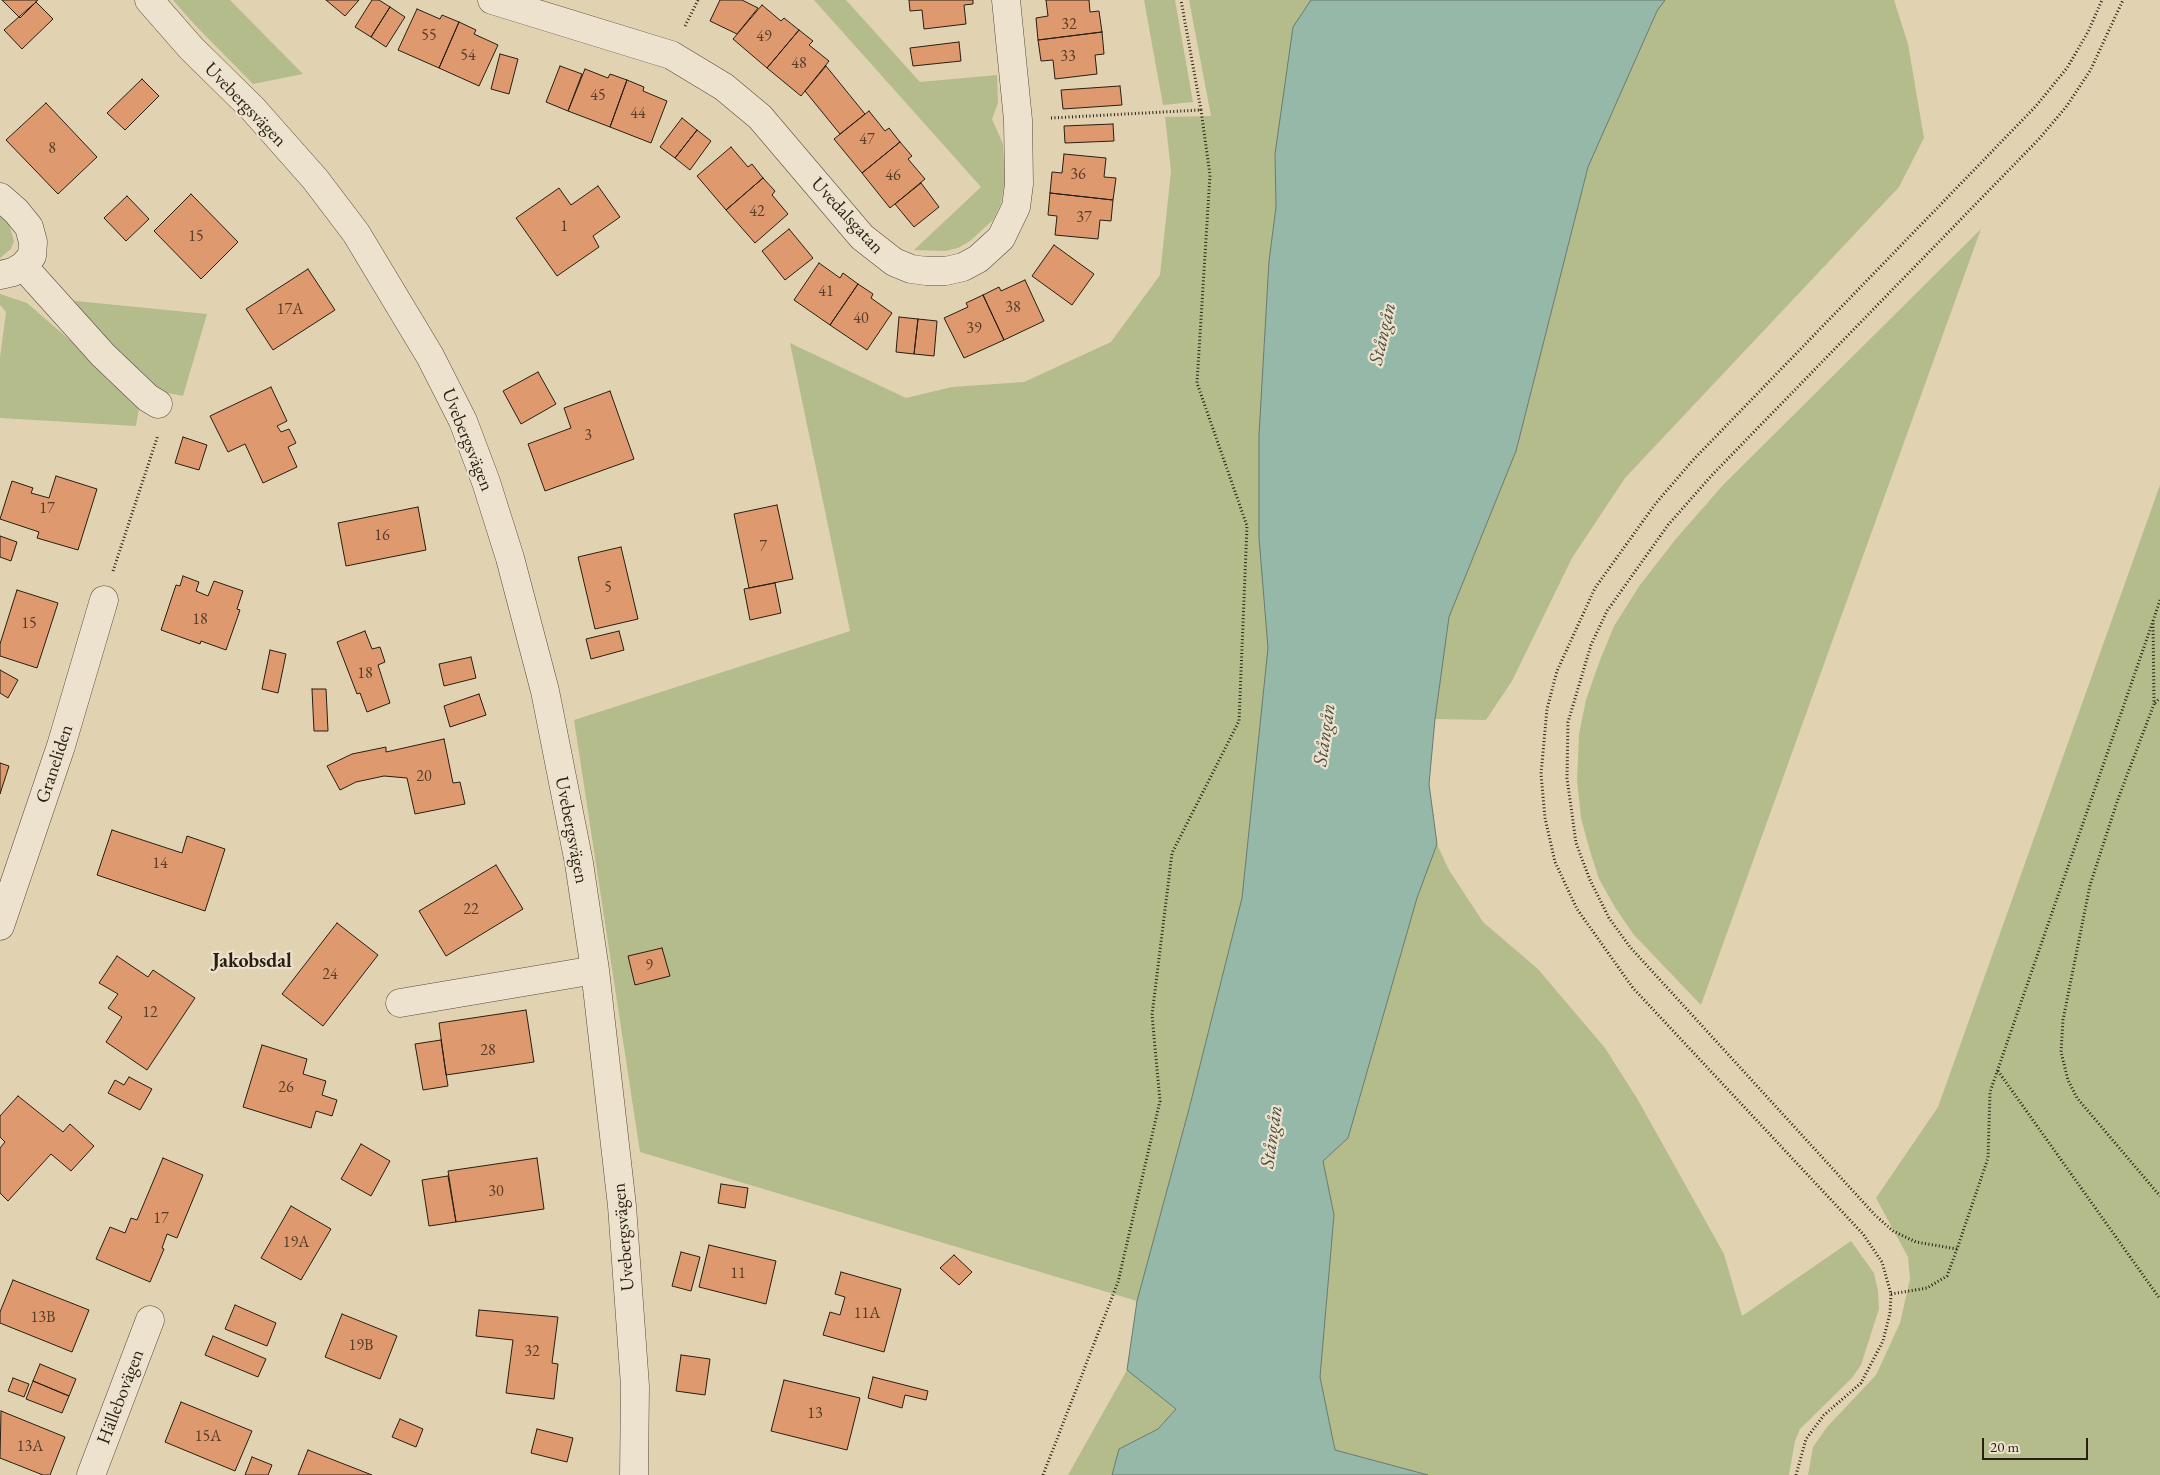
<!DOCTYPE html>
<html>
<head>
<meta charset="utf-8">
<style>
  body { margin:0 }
  #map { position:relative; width:2160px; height:1475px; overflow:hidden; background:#e1d3b2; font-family:"EB Garamond",serif }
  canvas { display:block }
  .scale { position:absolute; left:1982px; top:1438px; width:106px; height:22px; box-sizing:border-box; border:2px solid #281e12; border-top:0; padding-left:6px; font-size:15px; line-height:18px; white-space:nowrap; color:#281e12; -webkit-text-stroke:4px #ece2cd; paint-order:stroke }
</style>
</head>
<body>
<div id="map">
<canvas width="2160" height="1475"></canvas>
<div class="scale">20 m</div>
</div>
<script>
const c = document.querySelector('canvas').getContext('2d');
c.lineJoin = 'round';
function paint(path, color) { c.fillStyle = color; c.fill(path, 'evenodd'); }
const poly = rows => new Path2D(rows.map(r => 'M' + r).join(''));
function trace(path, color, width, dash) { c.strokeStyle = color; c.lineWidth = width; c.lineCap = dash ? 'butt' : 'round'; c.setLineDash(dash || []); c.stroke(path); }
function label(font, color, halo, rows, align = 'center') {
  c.font = font + ' "EB Garamond",serif'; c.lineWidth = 4.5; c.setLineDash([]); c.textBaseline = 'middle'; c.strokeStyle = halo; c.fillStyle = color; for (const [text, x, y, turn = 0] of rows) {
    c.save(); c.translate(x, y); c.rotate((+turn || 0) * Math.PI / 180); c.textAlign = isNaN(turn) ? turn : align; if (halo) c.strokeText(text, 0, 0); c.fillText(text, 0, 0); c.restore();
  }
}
paint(poly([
  [173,0,230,0,303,74,253,84,194,24],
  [814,0,846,0,920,82,997,75,998,103,992,119,1003,144,1005,180,1001,203,993,220,970,241,958,248,945,251,914,250,981,187],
  [1144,0,1175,0,1193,102,1163,105],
  [1189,0,1311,0,1293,27,1275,154,1276,207,1269,261,1259,435,1259,538,1268,648,1242,898,1189,1109,1137,1301,640,1152,574,720,850,631,790,343,906,398,952,387,1024,382,1111,342,1160,275,1171,171,1165,117,1211,116],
  [1665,0,1894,0,1908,44,1924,138,1899,187,1625,478,1572,558,1512,681,1486,720,1435,719,1449,617,1516,451,1588,167,1657,11],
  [0,215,9,224,14,241,11,249,0,258],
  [1981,229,1701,1005,1634,935,1616,909,1599,879,1590,851,1581,818,1577,781,1579,734,1586,700,1600,660,1614,626,1640,585,1675,540,1723,485],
  [0,294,27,303,124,387,139,408,136,426,0,418,0,358,6,312,0,305],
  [66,300,207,314,183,396,158,391],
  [2160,485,2160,1475,1808,1475,1813,1447,1827,1427,1876,1375,1900,1323,1910,1279,1908,1257,1876,1198,1938,1107],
  [1437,844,1449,870,1483,922,1538,969,1605,1048,1638,1100,1724,1254,1742,1316,1851,1241,1874,1273,1878,1291,1879,1309,1861,1365,1852,1378,1800,1429,1795,1441,1789,1475,1428,1475,1335,1450,1320,1377,1334,1215,1323,1161,1348,1138,1417,898],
  [1127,1370,1176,1409,1158,1429,1119,1449,1112,1475,1068,1475]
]), '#b4bc8c');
const water = poly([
  [1311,0,1665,0,1657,11,1588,167,1516,451,1449,617,1435,719,1429,784,1437,844,1417,898,1348,1138,1323,1161,1334,1215,1320,1377,1335,1450,1428,1475,1112,1475,1119,1449,1158,1429,1176,1409,1127,1370,1137,1301,1189,1109,1242,898,1268,648,1259,538,1259,435,1269,261,1276,207,1275,154,1293,27,1311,0]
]);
paint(water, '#95b8a8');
trace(water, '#697a6c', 1);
const building = poly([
  [2,0,38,0,20,18,2,0],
  [326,0,359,0,345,16,326,0],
  [372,0,379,0,390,7,371,37,355,27,372,0],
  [720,0,742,0,758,8,737,34,710,21,720,0],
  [909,0,973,0,973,4,964,5,966,24,924,29,922,10,910,11,909,0],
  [1046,0,1089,0,1090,12,1099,11,1102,32,1038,40,1036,18,1048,16,1046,0],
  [36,2,53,19,22,49,4,30,36,2],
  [762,5,781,21,784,18,799,30,767,68,733,39,762,5],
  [390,7,405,17,386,47,371,37,390,7],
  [417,9,440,19,442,15,459,22,439,68,398,50,417,9],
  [459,22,476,30,474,34,498,45,479,86,439,68,459,22],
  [799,30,813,41,809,45,829,61,801,96,767,68,799,30],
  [1102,32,1104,54,1095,55,1097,74,1055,79,1053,60,1041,61,1038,40,1102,32],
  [959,42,961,61,913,66,910,48,959,42],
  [500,54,518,59,509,94,491,89,500,54],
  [560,66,582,74,568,111,546,102,560,66],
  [826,66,865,114,840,134,805,91,826,66],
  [585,69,608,78,610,74,627,80,610,127,568,111,585,69],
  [142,79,159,96,125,130,107,113,142,79],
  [627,80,644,87,643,91,667,101,651,143,610,127,627,80],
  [1120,86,1122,105,1063,109,1061,90,1120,86],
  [46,103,97,157,58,194,6,140,46,103],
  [869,111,885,131,889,128,900,142,862,173,834,139,869,111],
  [682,118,697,130,675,158,660,147,682,118],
  [1113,124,1114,141,1065,143,1064,126,1113,124],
  [697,130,711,141,690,170,675,158,697,130],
  [900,142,912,156,908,159,925,179,890,208,862,173,900,142],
  [731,147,748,167,752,164,763,178,726,210,697,176,731,147],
  [1064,154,1106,158,1104,177,1116,178,1113,200,1050,193,1052,172,1062,173,1064,154],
  [763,178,775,191,772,195,788,214,755,243,726,210,763,178],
  [921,183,939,207,914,227,895,204,921,183],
  [598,186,620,217,593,236,599,247,557,276,516,218,559,188,571,205,598,186],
  [1050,193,1113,200,1111,221,1100,220,1098,239,1055,235,1057,216,1048,215,1050,193],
  [191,194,238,242,201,279,154,231,191,194],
  [127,196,149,219,126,241,104,218,127,196],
  [789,229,813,258,785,280,762,251,789,229],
  [1054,245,1094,274,1072,305,1032,276,1054,245],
  [819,263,840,278,843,273,858,284,830,325,794,300,819,263],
  [308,269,335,310,273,350,246,309,308,269],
  [1025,280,1044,321,1004,340,983,295,999,287,1001,291,1025,280],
  [858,284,873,294,871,298,892,313,867,350,830,325,858,284],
  [983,295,1004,340,964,358,944,318,968,307,966,303,983,295],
  [899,317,918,319,914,354,896,352,899,317],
  [918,319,937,321,934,356,914,354,918,319],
  [538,372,556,404,521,424,503,391,538,372],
  [271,387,287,421,277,426,281,432,289,429,296,443,288,447,297,467,263,483,245,444,228,452,210,416,271,387],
  [610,391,634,459,545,491,528,444,571,428,564,408,610,391],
  [183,437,207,445,199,470,175,463,183,437],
  [56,476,97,489,78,550,37,538,39,532,0,519,12,481,33,488,31,493,49,498,56,476],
  [777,505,793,579,749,588,734,514,777,505],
  [418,507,426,550,346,566,338,523,418,507],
  [0,536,17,542,11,561,0,557,0,536],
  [621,547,638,619,595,629,578,557,621,547],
  [183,576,199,582,196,591,208,596,214,581,243,591,237,609,240,610,226,650,201,641,200,644,161,630,176,585,180,586,183,576],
  [775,583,781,613,750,620,744,589,775,583],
  [17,590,58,603,37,668,0,656,0,644,17,590],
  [365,631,372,649,380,647,385,662,378,665,390,703,367,712,360,693,357,694,337,642,365,631],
  [619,631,624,650,591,659,586,639,619,631],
  [270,650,286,654,278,693,262,689,270,650],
  [471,657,476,678,444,686,439,664,471,657],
  [0,670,18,680,8,698,0,693,0,670],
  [312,689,326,689,328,731,314,731,312,689],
  [479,694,486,715,450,727,444,706,479,694],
  [444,739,453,783,460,782,465,804,415,814,407,778,384,776,356,782,340,790,327,766,352,754,386,747,386,752,444,739],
  [0,763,9,766,0,794,0,763],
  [112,830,182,853,187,836,225,849,205,911,97,875,112,830],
  [496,865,523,909,446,956,419,911,496,865],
  [337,923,378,955,323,1026,282,994,337,923],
  [662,948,670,976,635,985,628,956,662,948],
  [117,956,148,977,153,970,195,998,147,1070,106,1042,122,1017,108,1008,118,994,99,983,117,956],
  [526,1010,534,1062,446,1075,439,1023,526,1010],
  [441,1040,448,1086,423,1090,415,1044,441,1040],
  [262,1045,307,1059,303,1074,326,1081,322,1095,337,1100,332,1116,316,1111,311,1128,243,1107,262,1045],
  [129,1077,152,1089,140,1110,108,1093,115,1080,124,1085,129,1077],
  [18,1096,63,1132,70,1124,94,1146,71,1171,51,1154,8,1201,0,1193,0,1148,5,1142,0,1137,0,1116,18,1096],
  [361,1144,390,1161,371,1196,341,1179,361,1144],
  [163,1158,203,1175,177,1238,167,1234,162,1248,164,1249,150,1282,96,1259,110,1227,125,1233,131,1218,137,1220,163,1158],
  [537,1158,544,1209,456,1222,448,1171,537,1158],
  [448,1176,456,1222,429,1226,422,1180,448,1176],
  [721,1184,748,1188,745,1208,718,1203,721,1184],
  [291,1206,331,1229,301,1280,261,1258,291,1206],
  [709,1245,776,1261,766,1304,699,1287,709,1245],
  [681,1252,700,1257,691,1291,672,1286,681,1252],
  [954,1255,972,1272,959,1285,940,1268,954,1255],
  [841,1272,901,1289,884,1352,823,1335,830,1312,840,1315,845,1297,835,1294,841,1272],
  [13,1280,89,1310,72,1352,0,1323,0,1312,13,1280],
  [235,1305,276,1323,267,1346,225,1329,235,1305],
  [479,1310,558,1317,552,1363,558,1364,554,1399,506,1393,513,1340,476,1336,479,1310],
  [342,1314,397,1336,380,1379,325,1357,342,1314],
  [213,1336,266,1359,258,1377,205,1355,213,1336],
  [681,1355,710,1359,705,1395,676,1391,681,1355],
  [40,1364,76,1379,69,1396,33,1381,40,1364],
  [873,1377,928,1391,926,1400,905,1395,902,1408,868,1398,873,1377],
  [13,1378,29,1384,24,1397,8,1391,13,1378],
  [784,1380,860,1398,847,1450,771,1431,784,1380],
  [33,1381,69,1396,62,1413,26,1399,33,1381],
  [181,1402,252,1431,235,1471,165,1442,181,1402],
  [1,1411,65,1437,50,1475,43,1475,0,1458,1,1411],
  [400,1419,423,1429,416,1447,392,1437,400,1419],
  [537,1429,573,1438,567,1462,531,1453,537,1429],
  [308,1450,372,1475,298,1475,308,1450],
  [252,1457,272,1465,268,1475,245,1475,252,1457]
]);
paint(building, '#df996f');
trace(building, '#281e12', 1);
const minor = poly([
  [149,0,191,48,253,109,315,179,356,233,430,356,463,421,486,482,510,558,545,691,579,863,595,970,622,1206,635,1386,634,1475],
  [492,0,671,55,724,87,760,117,862,237,894,262,911,269,926,271,946,271,963,267,978,259,1001,238,1016,207,1019,184,1018,120,1006,0],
  [0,197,16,211,29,227,33,242,32,256,23,266,13,272,0,275],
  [23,266,103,355,148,398,158,404],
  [0,926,61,746,104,600],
  [400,1003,595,970],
  [91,1475,150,1320]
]);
trace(minor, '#564b3a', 29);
trace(poly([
  [685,26,698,0],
  [1051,118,1201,110,1181,0],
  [113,571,158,435],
  [2160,600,2153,621,2154,704,2118,799,2090,885,2063,1020,2061,1052,2068,1080,2077,1098,2160,1196],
  [2155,703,2160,698],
  [1998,1071,2160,1299],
  [1957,1249,1916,1242,1893,1231,1875,1215,1630,947,1609,918,1590,880,1576,843,1567,778,1568,722,1591,645,1607,611,1668,525,1713,474,2039,139,2066,107,2090,71,2123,0],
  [1891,1294,1927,1288,1947,1276,1957,1249,1988,1158,1990,1092,2153,621],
  [1043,1475,1118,1282,1160,1101,1152,1015,1172,853,1239,721,1247,526,1197,383,1210,175,1201,110],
  [1796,1475,1806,1439,1824,1415,1861,1383,1883,1341,1890,1313,1891,1294,1882,1262,1863,1234,1633,988,1577,909,1555,862,1545,818,1541,774,1547,709,1557,671,1595,588,1656,503,1693,460,2036,106,2067,68,2088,32,2102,0]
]), '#281e12', 3, [1, 2.5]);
trace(minor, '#ece2cd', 28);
label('16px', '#563d29', null, [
  ["32",1069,25],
  ["55",429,36],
  ["49",764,37],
  ["54",468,56],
  ["33",1068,57],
  ["48",799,64],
  ["45",598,96],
  ["44",638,114],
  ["47",867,140],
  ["8",52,149],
  ["36",1078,175],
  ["46",893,176],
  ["42",757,212],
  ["37",1084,218],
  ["1",564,227],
  ["15",196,237],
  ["41",826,292],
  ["38",1013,308],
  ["17A",290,310],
  ["40",861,319],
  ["39",974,329],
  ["3",588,436],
  ["17",47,509],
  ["16",382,536],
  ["7",763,547],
  ["5",608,588],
  ["18",200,620],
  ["15",29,624],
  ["18",365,674],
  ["20",424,777],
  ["14",160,864],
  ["22",471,910],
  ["9",649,966],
  ["24",330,975],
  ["12",150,1013],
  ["28",488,1051],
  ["26",286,1088],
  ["30",496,1192],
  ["17",161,1219],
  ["19A",296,1243],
  ["11",738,1274],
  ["11A",867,1314],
  ["13B",43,1318],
  ["19B",361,1346],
  ["32",532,1352],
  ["13",815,1414],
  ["15A",208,1437],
  ["13A",30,1447]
]);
label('19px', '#281e12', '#ece2cd', [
  ["Uvebergsvägen",245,105,46],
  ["Uvedalsgatan",847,216,47],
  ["Uvebergsvägen",467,440,68],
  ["Graneliden",55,764,-72],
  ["Uvebergsvägen",571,830,79],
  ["Uvebergsvägen",624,1237,-95],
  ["Hällebovägen",121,1397,-69]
]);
label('italic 20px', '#494c3f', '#ece2cd', [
  ["Stångån",1383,334,-77],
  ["Stångån",1325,735,-82],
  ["Stångån",1272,1137,-82]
]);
label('bold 20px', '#281e12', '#ece2cd', [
  ["Jakobsdal",252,962]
]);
</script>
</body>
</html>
